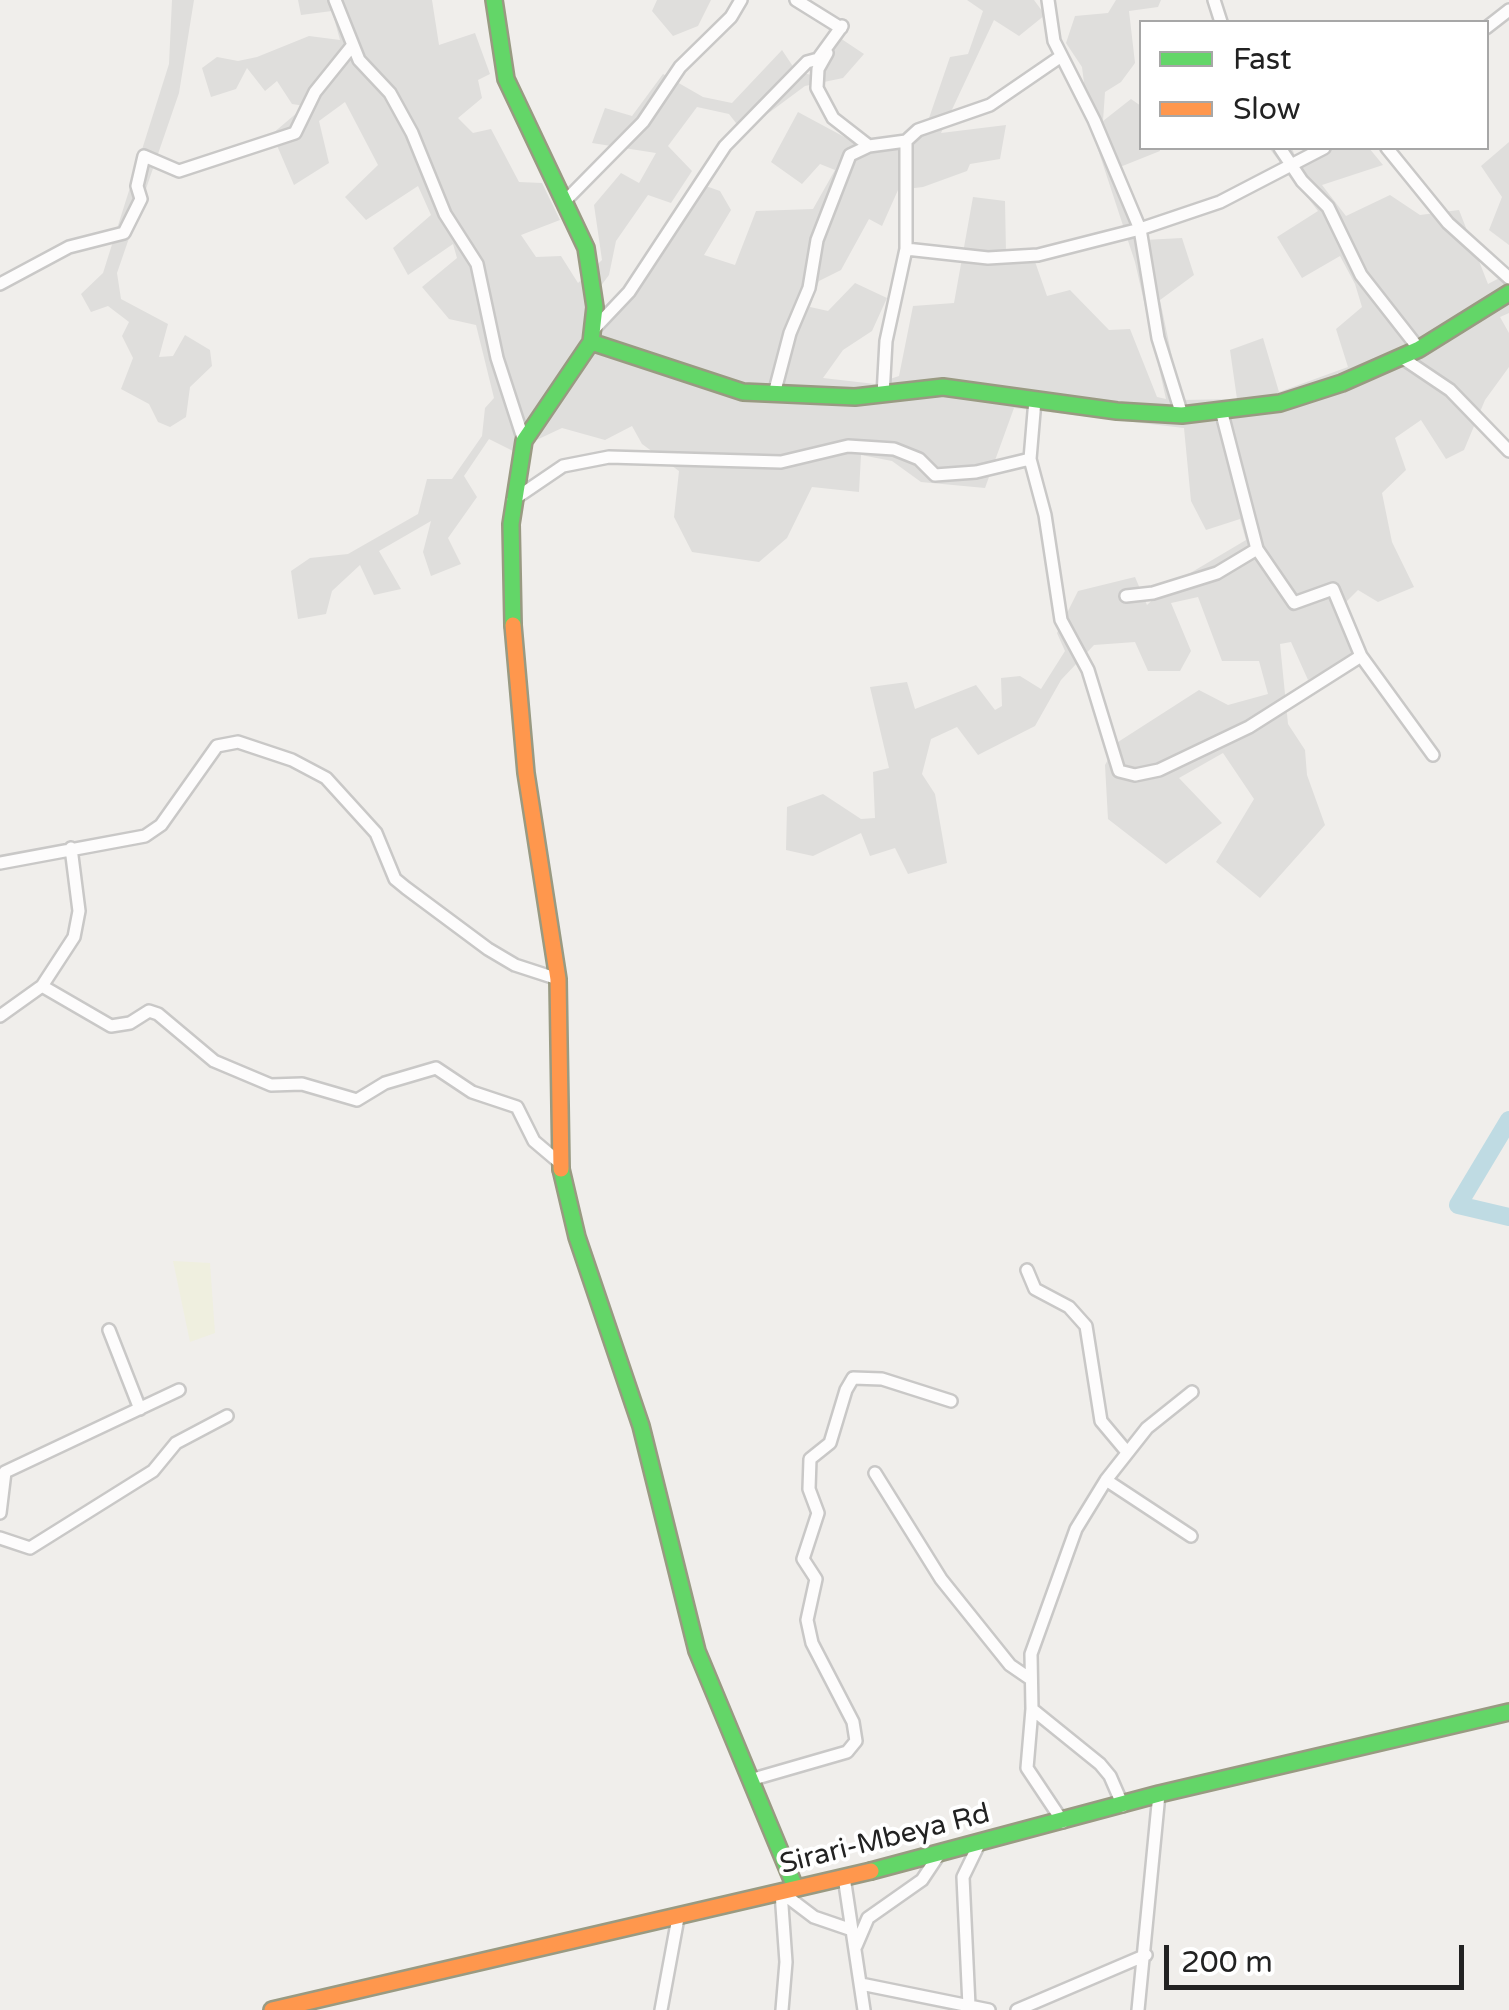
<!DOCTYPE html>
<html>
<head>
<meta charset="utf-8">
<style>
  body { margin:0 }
  #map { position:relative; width:1509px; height:2010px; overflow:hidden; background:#f0eeeb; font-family:"Varela Round",sans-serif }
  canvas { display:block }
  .legend { position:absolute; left:1139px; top:20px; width:350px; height:130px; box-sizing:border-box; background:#fff; border:2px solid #a7a7a7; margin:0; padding:12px 18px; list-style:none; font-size:30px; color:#222 }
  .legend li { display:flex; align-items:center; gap:20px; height:50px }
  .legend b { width:50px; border:2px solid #a7a7a7 }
  .scale { position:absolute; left:1164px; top:1945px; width:300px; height:45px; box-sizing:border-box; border:5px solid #222; border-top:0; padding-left:12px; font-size:30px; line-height:35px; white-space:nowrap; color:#222; -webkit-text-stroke:8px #fff; paint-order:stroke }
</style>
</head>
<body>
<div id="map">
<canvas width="1509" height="2010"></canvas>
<ul class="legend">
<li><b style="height:12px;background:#63d668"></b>Fast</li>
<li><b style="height:12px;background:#ff974d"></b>Slow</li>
</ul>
<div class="scale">200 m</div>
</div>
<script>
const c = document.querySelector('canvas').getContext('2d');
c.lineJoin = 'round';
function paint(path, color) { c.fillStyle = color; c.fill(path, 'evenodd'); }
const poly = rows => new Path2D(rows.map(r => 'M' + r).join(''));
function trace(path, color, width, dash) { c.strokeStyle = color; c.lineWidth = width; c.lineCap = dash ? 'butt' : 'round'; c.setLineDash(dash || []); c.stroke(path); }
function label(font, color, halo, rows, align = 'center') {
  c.font = font + ' "Varela Round",sans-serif'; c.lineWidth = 8; c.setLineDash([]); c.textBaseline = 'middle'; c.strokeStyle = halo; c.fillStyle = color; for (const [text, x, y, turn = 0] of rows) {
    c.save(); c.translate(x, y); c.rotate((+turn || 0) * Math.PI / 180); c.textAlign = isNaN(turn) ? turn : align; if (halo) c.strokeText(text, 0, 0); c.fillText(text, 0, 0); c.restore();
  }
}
paint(poly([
  [172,0,194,0,179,93,117,273,121,299,168,324,159,357,173,356,185,335,210,350,212,366,190,387,186,417,170,427,158,422,149,404,121,389,133,358,122,336,129,322,108,306,91,312,81,294,103,273,169,64],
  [298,0,432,0,439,45,475,33,490,74,478,80,482,98,458,118,473,133,491,129,519,182,542,183,560,220,521,235,536,257,561,256,578,283,602,260,594,205,621,173,639,183,656,153,592,143,605,108,632,116,663,74,703,97,732,103,782,50,796,71,815,76,837,36,864,54,843,78,805,86,743,132,729,114,697,107,668,146,692,171,671,203,648,195,616,241,609,275,600,287,604,322,662,231,700,184,720,191,731,210,704,255,735,265,756,211,813,209,835,170,820,164,802,184,771,162,798,112,850,140,887,143,927,124,950,57,968,54,983,11,967,0,1034,0,1045,15,1019,36,994,20,941,133,1006,125,1000,159,970,164,967,171,923,187,898,190,882,226,869,219,841,270,819,281,810,307,828,311,855,283,887,298,872,331,843,350,823,378,875,384,899,376,913,306,954,303,973,197,1005,201,1006,253,1032,253,1047,296,1070,290,1109,330,1130,329,1157,397,1166,399,1135,262,1089,122,1082,67,1066,43,1075,16,1108,13,1116,0,1161,0,1158,7,1129,11,1135,63,1121,82,1105,92,1103,121,1131,99,1141,106,1142,148,1159,148,1160,151,1120,167,1144,240,1182,238,1194,275,1160,300,1181,400,1237,399,1230,350,1263,338,1279,392,1348,367,1336,329,1362,307,1355,284,1340,256,1302,278,1277,237,1318,211,1269,148,1292,148,1295,156,1315,148,1369,148,1383,165,1322,185,1346,216,1390,195,1420,215,1459,210,1488,284,1509,273,1509,313,1500,317,1509,333,1509,367,1485,400,1464,450,1446,459,1421,420,1395,438,1406,470,1382,493,1392,542,1414,587,1378,602,1358,590,1342,606,1364,651,1308,680,1291,642,1280,644,1288,724,1305,750,1307,775,1325,825,1260,898,1216,862,1254,799,1223,753,1179,778,1222,823,1166,864,1108,819,1105,765,1118,742,1199,690,1228,705,1268,694,1259,661,1222,661,1198,597,1171,603,1191,651,1180,671,1148,671,1135,642,1094,645,1061,680,1035,726,978,755,957,727,931,739,922,774,935,794,947,863,908,874,895,848,870,856,861,833,813,856,786,850,787,807,823,794,861,819,875,818,873,772,889,768,870,687,907,682,915,709,976,685,995,710,1002,706,1001,678,1020,676,1041,689,1065,651,1057,633,1078,591,1135,577,1147,605,1165,588,1246,540,1240,519,1206,530,1191,501,1184,428,1014,408,985,488,921,482,892,461,861,455,859,492,812,487,787,538,759,562,692,552,674,517,679,471,642,444,632,426,605,440,562,428,513,451,489,439,464,476,477,497,448,538,461,564,431,576,423,552,431,521,379,551,401,589,374,595,360,565,332,591,326,614,298,619,291,571,310,558,348,554,418,514,427,479,452,479,482,436,485,408,494,398,476,325,449,319,422,287,457,258,453,244,408,275,393,248,431,215,418,186,366,220,345,197,378,165,345,102,319,121,329,163,294,185,272,134,305,106,292,104,277,81,265,91,247,68,236,89,211,97,202,68,217,57,238,61,257,57,309,36,340,40,332,11,301,15],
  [657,0,711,0,698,26,673,36,652,11],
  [1509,142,1509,245,1489,230,1502,197,1481,166]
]), '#dfdedc');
paint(poly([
  [173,1261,210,1263,215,1333,190,1342]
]), '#efefdf');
trace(poly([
  [1509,1120,1458,1205,1509,1217]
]), '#bfdbe3', 18);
const street = poly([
  [335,0,359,60,390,93,412,133,445,214,477,264,497,358,524,441],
  [796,0,841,28],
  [1048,0,1054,41,1094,120,1140,229,1158,338,1182,415],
  [1214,0,1221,22],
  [1486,28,1509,10],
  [827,53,818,69,817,88,833,118,869,146],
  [1280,148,1302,181,1328,207,1361,275,1419,349],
  [1387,148,1448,223,1509,278],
  [565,201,643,122,680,67,731,17,741,0],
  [906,249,988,258,1038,255,1140,229,1220,202,1324,148],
  [0,284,69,247,124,233,141,199,137,186,144,156,179,171,295,133,315,92,352,46],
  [594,329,629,292,725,146,807,62,818,59,842,26],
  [1401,357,1450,390,1509,451],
  [774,394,790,333,809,288,817,240,850,155,869,146,906,141,918,130,990,105,1060,57],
  [883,395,886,341,906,249,906,141],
  [1035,400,1030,459,1045,515,1061,620,1088,670,1119,771,1135,775,1159,770,1249,727,1361,656],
  [1221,410,1257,549,1294,603,1333,589,1361,656,1433,755],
  [513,500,563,466,609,457,781,462,848,446,894,449,919,459,935,475,976,472,1030,459],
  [1126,596,1153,593,1217,573,1257,549],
  [0,863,145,836,161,825,217,746,238,742,292,760,326,778,376,833,395,879,406,888,488,949,515,965,558,979],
  [42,986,111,1026,130,1023,149,1011,158,1014,214,1061,271,1085,302,1084,357,1100,385,1083,436,1068,472,1092,517,1107,534,1141,560,1163],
  [0,1016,42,986,74,937,79,911,71,848],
  [1027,1270,1035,1289,1069,1307,1086,1326,1101,1421,1127,1452],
  [109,1330,140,1409],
  [875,1473,941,1579,1010,1665,1029,1678],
  [1106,1480,1191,1536],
  [0,1513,5,1472,179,1390],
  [0,1538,30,1548,153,1471,176,1443,227,1416],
  [1032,1709,1027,1768,1063,1822],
  [750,1780,847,1752,856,1741,853,1722,812,1643,807,1620,816,1579,803,1559,818,1513,809,1489,810,1459,830,1443,846,1390,853,1378,882,1379,951,1401],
  [1123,1806,1110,1776,1100,1764,1032,1709,1031,1654,1076,1529,1106,1480,1147,1428,1192,1392],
  [844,1877,864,2010],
  [781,1892,786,1962,782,2010],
  [781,1892,814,1917,852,1930],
  [856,1946,868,1918,922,1880,938,1856],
  [861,1984,989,2010],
  [969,2006,963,1877,979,1844],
  [661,2010,678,1918],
  [1017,2010,1146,1955],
  [1138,2010,1159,1794]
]);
const fast = poly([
  [494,0,506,79,586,248,595,307,591,342,524,441,511,524,513,625],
  [591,342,743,392,855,397,943,387,1117,411,1182,415,1280,403,1342,383,1419,349,1509,293],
  [561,1169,577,1237,641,1426,697,1651,795,1887],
  [871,1871,1159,1794,1509,1712]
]);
const slow = poly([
  [513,625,526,773,558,979,561,1169],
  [272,2010,871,1871]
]);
trace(street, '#c9c8c7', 16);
trace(fast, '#999a82', 20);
trace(slow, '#999a82', 20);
trace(street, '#fdfcfc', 11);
trace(fast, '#63d668', 15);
trace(slow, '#ff974d', 15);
label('28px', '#222', '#fff', [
  ["Sirari-Mbeya Rd",885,1840,-14]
]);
</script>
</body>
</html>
